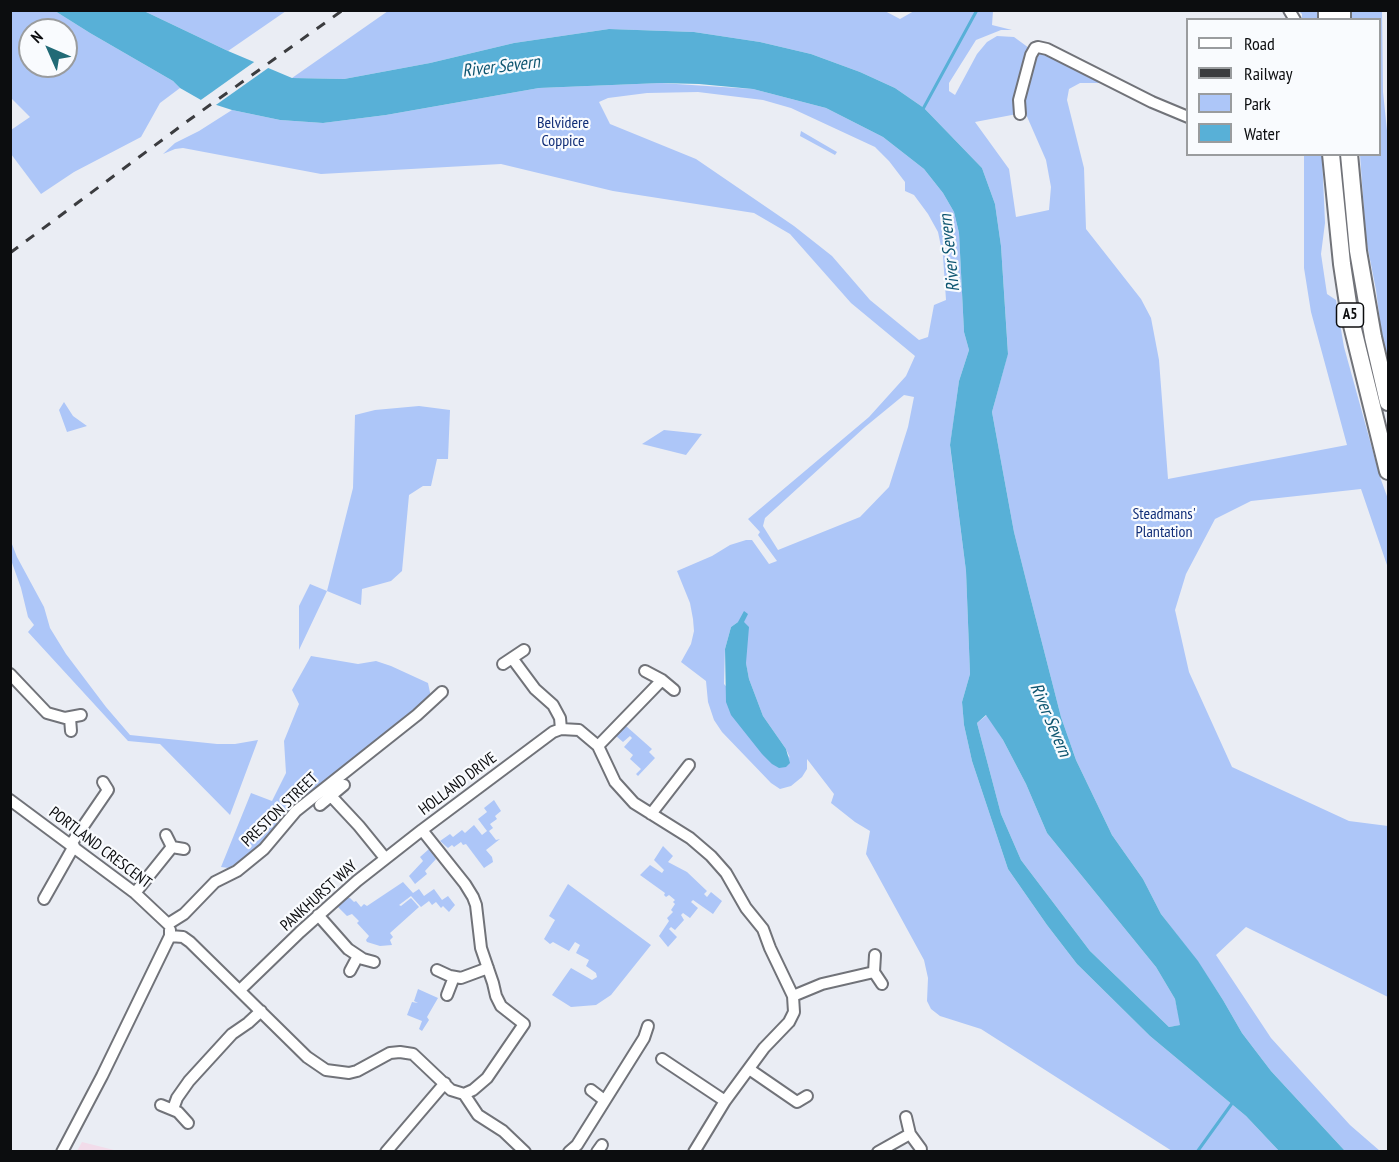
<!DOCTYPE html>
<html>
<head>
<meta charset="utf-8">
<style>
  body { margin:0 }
  #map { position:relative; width:1399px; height:1162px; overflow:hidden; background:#eaedf4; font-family:"PT Sans Narrow",sans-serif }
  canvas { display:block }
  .frame { position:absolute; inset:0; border:12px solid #0c0d0f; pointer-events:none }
  .legend { position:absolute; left:1186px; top:18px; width:195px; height:138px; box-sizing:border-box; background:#f9fbfe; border:2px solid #9a9c9e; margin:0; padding:8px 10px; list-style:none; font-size:18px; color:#0c0d0f }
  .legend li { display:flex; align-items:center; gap:12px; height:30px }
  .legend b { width:30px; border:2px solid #9a9c9e }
  .north { position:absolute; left:18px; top:18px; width:60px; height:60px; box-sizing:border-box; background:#f9fbfe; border:2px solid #9a9c9e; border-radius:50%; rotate:315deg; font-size:16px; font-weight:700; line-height:24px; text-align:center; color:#0c0d0f }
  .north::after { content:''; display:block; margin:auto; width:21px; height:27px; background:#216a76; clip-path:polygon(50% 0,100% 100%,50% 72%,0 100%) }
</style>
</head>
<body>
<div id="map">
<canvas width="1399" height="1162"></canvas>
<div class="frame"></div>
<ul class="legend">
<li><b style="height:8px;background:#fff"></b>Road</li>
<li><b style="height:8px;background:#3b3c3f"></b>Railway</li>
<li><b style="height:16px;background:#adc6f8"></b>Park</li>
<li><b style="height:16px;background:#58b0d7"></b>Water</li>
</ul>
<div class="north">N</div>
</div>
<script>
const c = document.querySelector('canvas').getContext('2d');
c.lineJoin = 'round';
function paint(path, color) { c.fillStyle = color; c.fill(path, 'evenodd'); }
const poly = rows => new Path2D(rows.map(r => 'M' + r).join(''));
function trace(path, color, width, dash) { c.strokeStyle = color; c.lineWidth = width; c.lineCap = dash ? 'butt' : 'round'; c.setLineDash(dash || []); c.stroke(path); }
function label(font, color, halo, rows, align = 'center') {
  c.font = font + ' "PT Sans Narrow",sans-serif'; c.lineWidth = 4.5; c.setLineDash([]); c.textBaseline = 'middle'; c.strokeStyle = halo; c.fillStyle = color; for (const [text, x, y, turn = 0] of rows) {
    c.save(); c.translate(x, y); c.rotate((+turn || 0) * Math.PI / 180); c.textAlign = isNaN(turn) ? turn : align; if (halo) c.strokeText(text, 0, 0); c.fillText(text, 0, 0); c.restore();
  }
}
paint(poly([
  [82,1142,118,1151,77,1151]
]), '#f2dcea');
paint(poly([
  [883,10,900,19,914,11,993,11,992,25,1012,30,1001,30,976,40,949,83,949,91,955,95,977,54,987,42,997,36,1014,37,1029,48,1017,114,975,122,1009,169,1016,217,1049,210,1051,187,1046,160,1025,112,1024,95,1029,74,1040,52,1048,53,1084,74,1106,83,1080,83,1069,89,1067,100,1084,168,1086,229,1141,299,1151,318,1159,360,1168,479,1347,445,1311,312,1304,268,1304,155,1322,155,1325,223,1321,254,1327,294,1336,300,1344,347,1380,477,1388,499,1388,568,1361,489,1251,501,1215,519,1186,574,1175,610,1189,672,1232,767,1349,821,1388,826,1388,997,1246,927,1216,955,1271,1038,1350,1125,1380,1151,1345,1151,1271,1071,1242,1033,1223,1000,1198,962,1161,914,1143,879,1112,835,1076,760,1061,717,1029,592,1014,532,992,412,1008,353,1001,246,995,204,982,168,924,108,895,88,860,72,811,54,760,42,694,32,609,29,514,43,430,63,344,79,292,78,388,11],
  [11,11,55,11,90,33,173,81,180,88,160,103,141,137,74,172,41,194,11,154,11,130,30,117,11,98],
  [30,30,66,30,66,66,30,66],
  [144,11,286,11,228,51],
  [1299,11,1319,11,1320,19,1302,19,1302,14],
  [1352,11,1382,11,1383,92,1388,140,1388,367,1383,346,1376,290,1366,239,1360,155,1380,154,1380,20,1352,20],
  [661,83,753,89,826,108,883,137,924,169,943,193,954,212,959,233,964,332,969,350,959,381,950,446,966,571,970,674,962,702,964,725,972,761,1008,869,1047,925,1077,964,1150,1036,1246,1116,1279,1151,1172,1151,981,1029,940,1016,931,1009,927,1001,928,978,924,960,866,854,870,831,855,822,831,803,834,794,807,759,807,769,802,777,791,786,780,789,771,783,722,732,714,720,708,702,706,681,681,662,691,644,694,631,693,619,690,603,677,571,712,556,730,545,746,540,752,540,769,564,777,561,758,535,760,532,748,519,869,417,906,376,915,356,851,303,790,234,754,213,613,191,501,164,321,174,183,148,175,149,163,154,175,143,199,131,232,110,280,120,323,123,386,115,539,88],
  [698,92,763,100,791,108,875,147,889,161,905,182,905,191,914,195,928,214,938,232,943,256,946,300,934,305,928,337,919,340,870,300,832,256,794,226,696,159,610,124,599,102,608,98,647,93],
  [904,395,914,397,908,427,889,487,860,517,778,550,763,526,765,518,865,427],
  [738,622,749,679,763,716,786,749,790,758,724,684,725,649,731,627],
  [801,131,837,152,835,155,800,136],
  [64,402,73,416,87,426,67,432,59,410],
  [419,406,450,410,448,459,437,459,431,486,423,486,409,495,402,571,391,581,362,589,361,605,327,591,299,650,299,606,310,584,327,591,353,488,355,415,375,410],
  [664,430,702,434,686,455,642,444],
  [10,539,17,557,44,607,50,628,66,654,106,707,130,735,217,744,235,744,258,740,230,815,160,744,128,741,28,632,34,625,28,617,21,588,11,560],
  [311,656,358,664,376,661,391,666,428,683,431,697,389,733,291,808,261,847,229,868,221,867,251,793,272,801,286,773,284,741,299,704,292,690],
  [987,715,1003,740,1026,784,1047,833,1156,967,1175,999,1181,1025,1169,1027,1090,951,1021,860,1001,814,977,723],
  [626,726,652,749,649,752,655,758,638,776,636,774,641,769,630,759,633,755,624,747,632,738,630,736,623,742,616,736],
  [494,800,501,811,495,816,497,819,490,824,493,828,489,831,496,840,500,839,486,850,492,857,493,862,484,868,466,844,463,845,461,842,454,847,452,845,448,848,440,841,450,834,453,837,462,830,465,833,474,825,482,835,487,831,478,819,487,812,484,808],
  [663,846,673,856,668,862,687,872,707,891,704,894,707,897,711,892,722,901,713,914,693,900,691,902,698,908,690,918,683,913,681,915,684,920,675,930,671,927,669,929,677,937,668,947,659,936,669,921,667,918,673,912,671,910,675,904,673,902,675,900,669,895,666,897,664,895,665,893,640,875,650,865,662,873,664,870,654,860],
  [429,849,436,859,425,871,427,874,415,884,409,876,423,861,420,857],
  [403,882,413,893,419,889,424,896,434,889,442,900,448,896,455,905,449,912,443,906,441,908,436,902,432,905,429,901,421,907,411,896,399,905,401,906,411,898,419,907,390,933,393,937,390,940,392,945,380,946,367,942,366,940,369,936,357,923,359,921,352,914,347,916,337,906,347,898,350,898,354,902,356,901,361,907,364,904,367,906],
  [568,884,651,945,611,995,596,1005,571,1007,552,995,571,968,592,980,597,977,596,973,586,966,589,960,576,953,580,945,575,942,569,951,553,942,550,944,544,939,555,920,549,916],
  [418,989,438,998,427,1017,429,1020,422,1031,419,1029,422,1021,407,1015,412,1002,418,1003,414,1001]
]), '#adc6f8');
paint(poly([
  [55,11,144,11,228,51,292,78,344,79,430,63,514,43,609,29,694,32,760,42,811,54,860,72,895,88,924,108,982,168,995,204,1001,246,1008,354,992,412,1014,532,1029,592,1061,717,1076,760,1112,835,1143,879,1161,914,1198,961,1223,1000,1242,1033,1271,1071,1345,1151,1279,1151,1246,1116,1150,1036,1077,964,1047,925,1008,869,972,761,964,725,962,702,970,674,966,571,950,445,959,381,969,350,964,332,959,233,954,212,943,193,924,169,883,137,826,108,753,89,699,84,661,83,539,88,386,115,323,123,280,120,232,110,201,100,180,88,173,81,90,33],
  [986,715,1003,740,1026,784,1047,833,1156,967,1175,999,1180,1025,1169,1027,1090,951,1021,860,1001,814,977,723],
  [744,611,748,614,744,622,749,627,746,663,749,679,763,716,786,749,790,763,786,767,779,768,772,764,762,754,731,715,726,702,725,649,731,627,738,622]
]), '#58b0d7');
paint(poly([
  [257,60,271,66,213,107,198,102]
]), '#eaedf4');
trace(poly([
  [923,109,977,10],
  [1197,1152,1233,1102]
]), '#58b0d7', 3);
const minor = poly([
  [1289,10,1295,20],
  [1020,114,1019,100,1031,55,1035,48,1038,47,1047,49,1152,102,1188,117],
  [512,658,535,689,553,705,560,718,561,729],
  [503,664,524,650],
  [645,671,662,680,674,690],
  [10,674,47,713,65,718,81,715],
  [70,718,71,731],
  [598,746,662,680],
  [331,796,359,826,385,858],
  [10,800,135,893,168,924],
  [320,805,344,785],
  [651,814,689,765],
  [166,835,172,847,184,849],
  [71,844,108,790,103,782],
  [135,893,172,847],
  [44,899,74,846],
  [318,915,348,949,363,959,374,962],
  [168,924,184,914,215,882,237,871,264,849,296,811,417,715,442,692],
  [170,936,183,937,190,942,307,1057,326,1070,349,1073,357,1071,390,1053,400,1052,413,1054,451,1090,464,1094,473,1090,487,1078,524,1024,501,1006,496,996,493,983,481,948,476,905,473,897,465,884,422,830,553,732,561,729,579,730,598,746,615,782,634,803,690,838,711,856,726,873,746,908,763,929,770,948,793,996,794,1012,789,1022,764,1048,725,1101,694,1152],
  [875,955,874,972,882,984],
  [437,970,450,976,461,978,488,968],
  [350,971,358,956],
  [240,990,300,932,357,881,422,830],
  [447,995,454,977],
  [793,996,822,984,874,972],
  [662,1059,725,1101],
  [749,1069,797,1102,807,1096],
  [591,1090,604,1100],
  [464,1094,478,1115,503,1131,525,1152],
  [161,1105,178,1112,188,1123],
  [173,1109,177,1098,189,1081,232,1034,248,1023,261,1011],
  [906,1117,910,1134,921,1149],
  [62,1152,102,1076,170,936,170,930],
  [386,1152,445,1083],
  [569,1152,577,1145,644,1038,648,1026],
  [597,1152,602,1145],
  [878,1152,910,1134]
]);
const trunk = poly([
  [1327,10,1327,20],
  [1342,10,1342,20],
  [1331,154,1342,264,1350,317,1388,471],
  [1349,154,1358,251,1373,337,1388,402]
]);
trace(minor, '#717379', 14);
trace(trunk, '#717379', 20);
trace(minor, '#fff', 10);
trace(trunk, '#fff', 16);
trace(poly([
  [10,253,189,120,343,10]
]), '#3b3c3f', 3, [10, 10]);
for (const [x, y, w] of [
  [1350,315,27]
]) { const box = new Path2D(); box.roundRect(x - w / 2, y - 12, w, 24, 4.5); c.fillStyle = '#f9fbfe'; c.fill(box); trace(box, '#0c0d0f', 1.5); }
label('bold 15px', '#0c0d0f', null, [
  ["A5",1350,315]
]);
label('16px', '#112e78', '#f9fbfe', [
  ["Belvidere",563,123],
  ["Coppice",563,141],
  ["Steadmans'",1164,514],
  ["Plantation",1164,532]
]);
label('16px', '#0c0d0f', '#f9fbfe', [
  ["HOLLAND DRIVE",458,784,-37],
  ["PRESTON STREET",280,810,-44],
  ["PORTLAND CRESCENT",100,848,37],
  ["PANKHURST WAY",319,896,-42]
]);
label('italic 18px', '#0d5570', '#f9fbfe', [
  ["River Severn",501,67,-7],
  ["River Severn",950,253,-96],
  ["River Severn",1050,720,67]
]);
</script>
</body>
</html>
